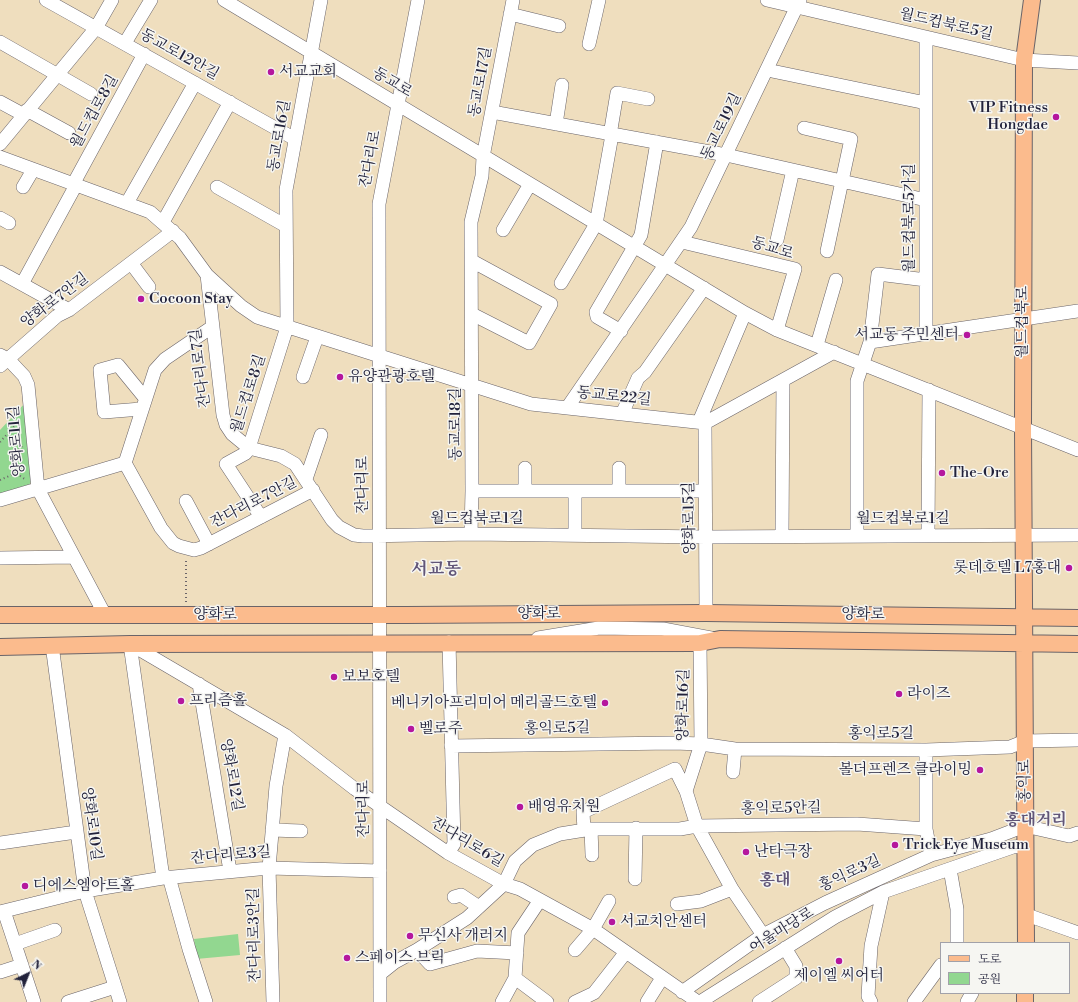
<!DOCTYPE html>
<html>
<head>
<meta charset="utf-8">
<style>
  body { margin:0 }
  #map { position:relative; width:1078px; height:1002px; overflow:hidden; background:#efdebe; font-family:"Libre Bodoni","Noto Serif KR",serif }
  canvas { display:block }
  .legend { position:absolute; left:940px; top:942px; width:130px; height:52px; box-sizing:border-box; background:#f6f6f2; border:1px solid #a1a1a9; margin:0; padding:5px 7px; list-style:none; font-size:12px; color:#22223b }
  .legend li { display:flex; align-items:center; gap:8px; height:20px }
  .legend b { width:20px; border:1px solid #a1a1a9 }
  .north { position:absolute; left:8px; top:954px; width:40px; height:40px; -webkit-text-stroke:3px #f6f6f2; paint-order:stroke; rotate:43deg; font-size:11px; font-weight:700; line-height:16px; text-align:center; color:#22223b }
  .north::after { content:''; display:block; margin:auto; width:14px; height:18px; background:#22223b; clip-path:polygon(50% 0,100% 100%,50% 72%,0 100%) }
</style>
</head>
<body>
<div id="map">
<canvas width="1078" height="1002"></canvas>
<ul class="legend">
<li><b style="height:5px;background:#fbbb8d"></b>도로</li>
<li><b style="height:11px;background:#92d790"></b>공원</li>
</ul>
<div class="north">N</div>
</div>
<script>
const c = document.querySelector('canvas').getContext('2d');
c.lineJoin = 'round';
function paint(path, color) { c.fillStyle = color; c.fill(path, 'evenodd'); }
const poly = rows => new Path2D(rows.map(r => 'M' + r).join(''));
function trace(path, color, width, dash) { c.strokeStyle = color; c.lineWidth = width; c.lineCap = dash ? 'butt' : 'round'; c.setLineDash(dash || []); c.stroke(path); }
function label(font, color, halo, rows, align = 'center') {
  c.font = font + ' "Libre Bodoni","Noto Serif KR",serif'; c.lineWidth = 3; c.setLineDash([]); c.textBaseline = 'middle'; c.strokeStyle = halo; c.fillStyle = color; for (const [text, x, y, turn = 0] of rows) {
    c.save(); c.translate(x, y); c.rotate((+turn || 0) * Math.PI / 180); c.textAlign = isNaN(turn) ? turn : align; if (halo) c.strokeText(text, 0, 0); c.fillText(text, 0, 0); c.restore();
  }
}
paint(poly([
  [25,403,32,480,28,487,0,495,0,430],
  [238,934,240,955,196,959,194,939]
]), '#92d790');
const minor = poly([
  [46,0,295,139],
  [224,0,745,313,777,330,1078,450],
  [767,0,1024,60,1078,63],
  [510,14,559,26],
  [926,37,926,333],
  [0,42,91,94],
  [125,43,151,0],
  [589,44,599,0],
  [767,70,926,103],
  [0,102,24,115],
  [27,110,69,133],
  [492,112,726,155,926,200],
  [556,124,562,85],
  [804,128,851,139,827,251],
  [0,144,96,28,112,0],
  [0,157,150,212,180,238,207,275,241,306,257,317,531,404,705,423,834,352],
  [23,187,33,170],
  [217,187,286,226],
  [127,203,195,83],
  [0,218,9,223],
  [163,222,230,102],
  [503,230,530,184],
  [777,240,793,170],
  [682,242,795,269,777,330],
  [472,261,551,304,529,343,472,314],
  [131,263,149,287],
  [0,272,69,310],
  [207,275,223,415,226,425,232,434,249,448,281,456,295,464,332,520,339,527,354,535,363,536,471,534,706,537,1078,535],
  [561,283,596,224,612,135,611,129,617,93,648,99],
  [22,284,76,185,76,179,144,54],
  [212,327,165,359,155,370,125,463,161,528,173,543,179,546,194,550,201,548,313,490],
  [621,331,597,317,596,312,641,235,657,142],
  [870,342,878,274,926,280],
  [817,345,836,280],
  [0,355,8,359,24,376,28,385,38,489,105,615],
  [0,366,57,316,69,310,173,231],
  [303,377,317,337],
  [567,408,691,227,800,0],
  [141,409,104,412,100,370,118,365,145,398],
  [622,414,638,378,645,372,704,288],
  [705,423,706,613],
  [705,423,701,417,745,313],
  [525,468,525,491],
  [306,479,321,435],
  [472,491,705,491],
  [619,491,619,468],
  [0,500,125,463],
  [186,501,209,544],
  [261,517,226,464,246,453,249,448,287,327,286,190,321,0],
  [471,534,472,491,471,222,482,176,483,157,513,0],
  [575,535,575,491],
  [857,535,857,381,870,342,1078,311],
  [928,535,929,390],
  [782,536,783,380],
  [0,558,74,557],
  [538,638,599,628,663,629,711,638],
  [700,643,701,744,686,791,697,826,732,889,763,935],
  [130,644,285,735,355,789,448,853,504,884,520,889,593,929,698,1002],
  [130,644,163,878],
  [52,645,85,891,120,1002],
  [199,684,230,871],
  [451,746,674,743,701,744,735,749,926,750,1010,747,1025,741,1078,740],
  [926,750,926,829,931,855],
  [733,772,735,749],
  [591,829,592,855],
  [272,830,301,831],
  [584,830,583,812,675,769,686,791],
  [0,843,76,832],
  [448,853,454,844,449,642],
  [950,869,957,909,957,943],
  [169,877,189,949,206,1002],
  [635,879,636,828],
  [454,897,461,895,479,907],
  [677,904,701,901,732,889],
  [4,911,34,1002],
  [0,912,85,891,163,878,269,868,380,871],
  [1027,915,1078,933],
  [15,944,55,930],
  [417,950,430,964,477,951,517,953],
  [575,950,593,929,609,901],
  [0,972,22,965],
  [380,974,395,962,417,950,467,918,504,884,515,861,533,845,560,834,591,829,680,829,697,826,857,824,926,829],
  [515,978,547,1002],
  [682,992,763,935,825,903,931,855,991,839,1025,826,1069,836,1078,833],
  [68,1002,115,987],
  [273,1002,269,868,276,786,285,735],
  [380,1002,379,204,418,0],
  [502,1002,515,978,518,933,540,900],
  [575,1002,594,993,626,952],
  [647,1002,662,978],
  [700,1002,835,917,883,892,1013,847,1024,846],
  [759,1002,796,978,796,966,785,948],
  [871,1002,868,996,871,946,883,892],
  [914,1002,941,965],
  [967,1002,972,993]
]);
const major = poly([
  [0,615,407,615,706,613,1078,618],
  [0,647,130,644,700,643,720,639,1078,644],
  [1026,943,1023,428,1024,60,1032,0],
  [1025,993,1025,1002]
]);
trace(minor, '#6a6469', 14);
trace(major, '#6a6469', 18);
trace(poly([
  [0,442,18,422,20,430],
  [22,446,12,458,16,473,26,480],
  [0,480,16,473],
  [186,602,186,560]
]), '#6a6469', 2, [1, 3]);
trace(minor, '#fff', 13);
trace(major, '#fbbb8d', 16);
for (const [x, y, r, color] of [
  [271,72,4,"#b5179e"],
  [1056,117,4,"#b5179e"],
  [141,299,4,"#b5179e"],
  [967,335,4,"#b5179e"],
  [340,377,4,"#b5179e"],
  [942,473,4,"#b5179e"],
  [1069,568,4,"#b5179e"],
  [334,677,4,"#b5179e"],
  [899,694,4,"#b5179e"],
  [181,701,4,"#b5179e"],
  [605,703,4,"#b5179e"],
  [411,729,4,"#b5179e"],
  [980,770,4,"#b5179e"],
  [520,807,4,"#b5179e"],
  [895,845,4,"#b5179e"],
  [746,852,4,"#b5179e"],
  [25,886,4,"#b5179e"],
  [612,922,4,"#b5179e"],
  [410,936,4,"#b5179e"],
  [347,958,4,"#b5179e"],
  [839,961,4,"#b5179e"]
]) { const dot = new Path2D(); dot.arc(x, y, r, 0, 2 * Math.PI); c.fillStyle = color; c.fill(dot); trace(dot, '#f6f6f2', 1.5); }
label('15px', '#22223b', '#f6f6f2', [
  ["월드컵북로5길",946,25,13],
  ["동교로12안길",179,55,29],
  ["동교로17길",481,82,-80],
  ["동교로",392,83,31],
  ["월드컵로8길",95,112,-61],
  ["동교로19길",722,127,-64],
  ["동교로16길",280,136,-80],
  ["잔다리로",371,159,-79],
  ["월드컵북로5가길",910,218,-90],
  ["동교로",772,249,17],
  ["양화로7안길",55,301,-37],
  ["월드컵북로",1023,322,-90],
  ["잔다리로7길",201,368,-97],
  ["월드컵로8길",249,394,-72],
  ["동교로22길",614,397,6],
  ["동교로18길",456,424,-90],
  ["양화로11길",17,441,-95],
  ["잔다리로",363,485,-90],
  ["잔다리로7안길",254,503,-27],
  ["양화로15길",690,518,-91],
  ["월드컵북로1길",477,519],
  ["월드컵북로1길",903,519],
  ["양화로",539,614],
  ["양화로",215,615],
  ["양화로",863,615,1],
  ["양화로16길",684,705,-89],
  ["홍익로5길",557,729,-1],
  ["홍익로5길",881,734],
  ["양화로12길",231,775,80],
  ["홍익로",1025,781,-90],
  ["잔다리로",364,809,-90],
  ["홍익로5안길",781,809,-1],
  ["양화로10길",91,824,82],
  ["잔다리로6길",467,843,31],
  ["잔다리로3길",231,856,-5],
  ["홍익로3길",850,874,-25],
  ["어울마당로",782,931,-32],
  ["잔다리로3안길",255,935,-91]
]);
label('15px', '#22223b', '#f6f6f2', [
  ["서교교회",279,72],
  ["VIP Fitness",1048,108,"right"],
  ["Hongdae",1048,125,"right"],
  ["Cocoon Stay",149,299],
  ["서교동 주민센터",959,335,"right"],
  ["유양관광호텔",348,377],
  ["The-Ore",950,473],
  ["롯데호텔 L7홍대",1061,568,"right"],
  ["보보호텔",342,677],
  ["라이즈",907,694],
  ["프리즘홀",189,701],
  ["베니키아프리미어 메리골드호텔",597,703,"right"],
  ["벨로주",419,729],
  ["볼더프렌즈 클라이밍",972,770,"right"],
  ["배영유치원",528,807],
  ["Trick Eye Museum",903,845],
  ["난타극장",754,852],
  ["디에스엠아트홀",33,886],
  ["서교치안센터",620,922],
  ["무신사 개러지",418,936],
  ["스페이스 브릭",355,958],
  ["제이엘 씨어터",839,976,"center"]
], 'left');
label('bold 16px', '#615578', '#f6f6f2', [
  ["홍대거리",1036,821],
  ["홍대",775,881]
]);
label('bold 17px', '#615578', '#f6f6f2', [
  ["서교동",436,570]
]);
</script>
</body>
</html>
